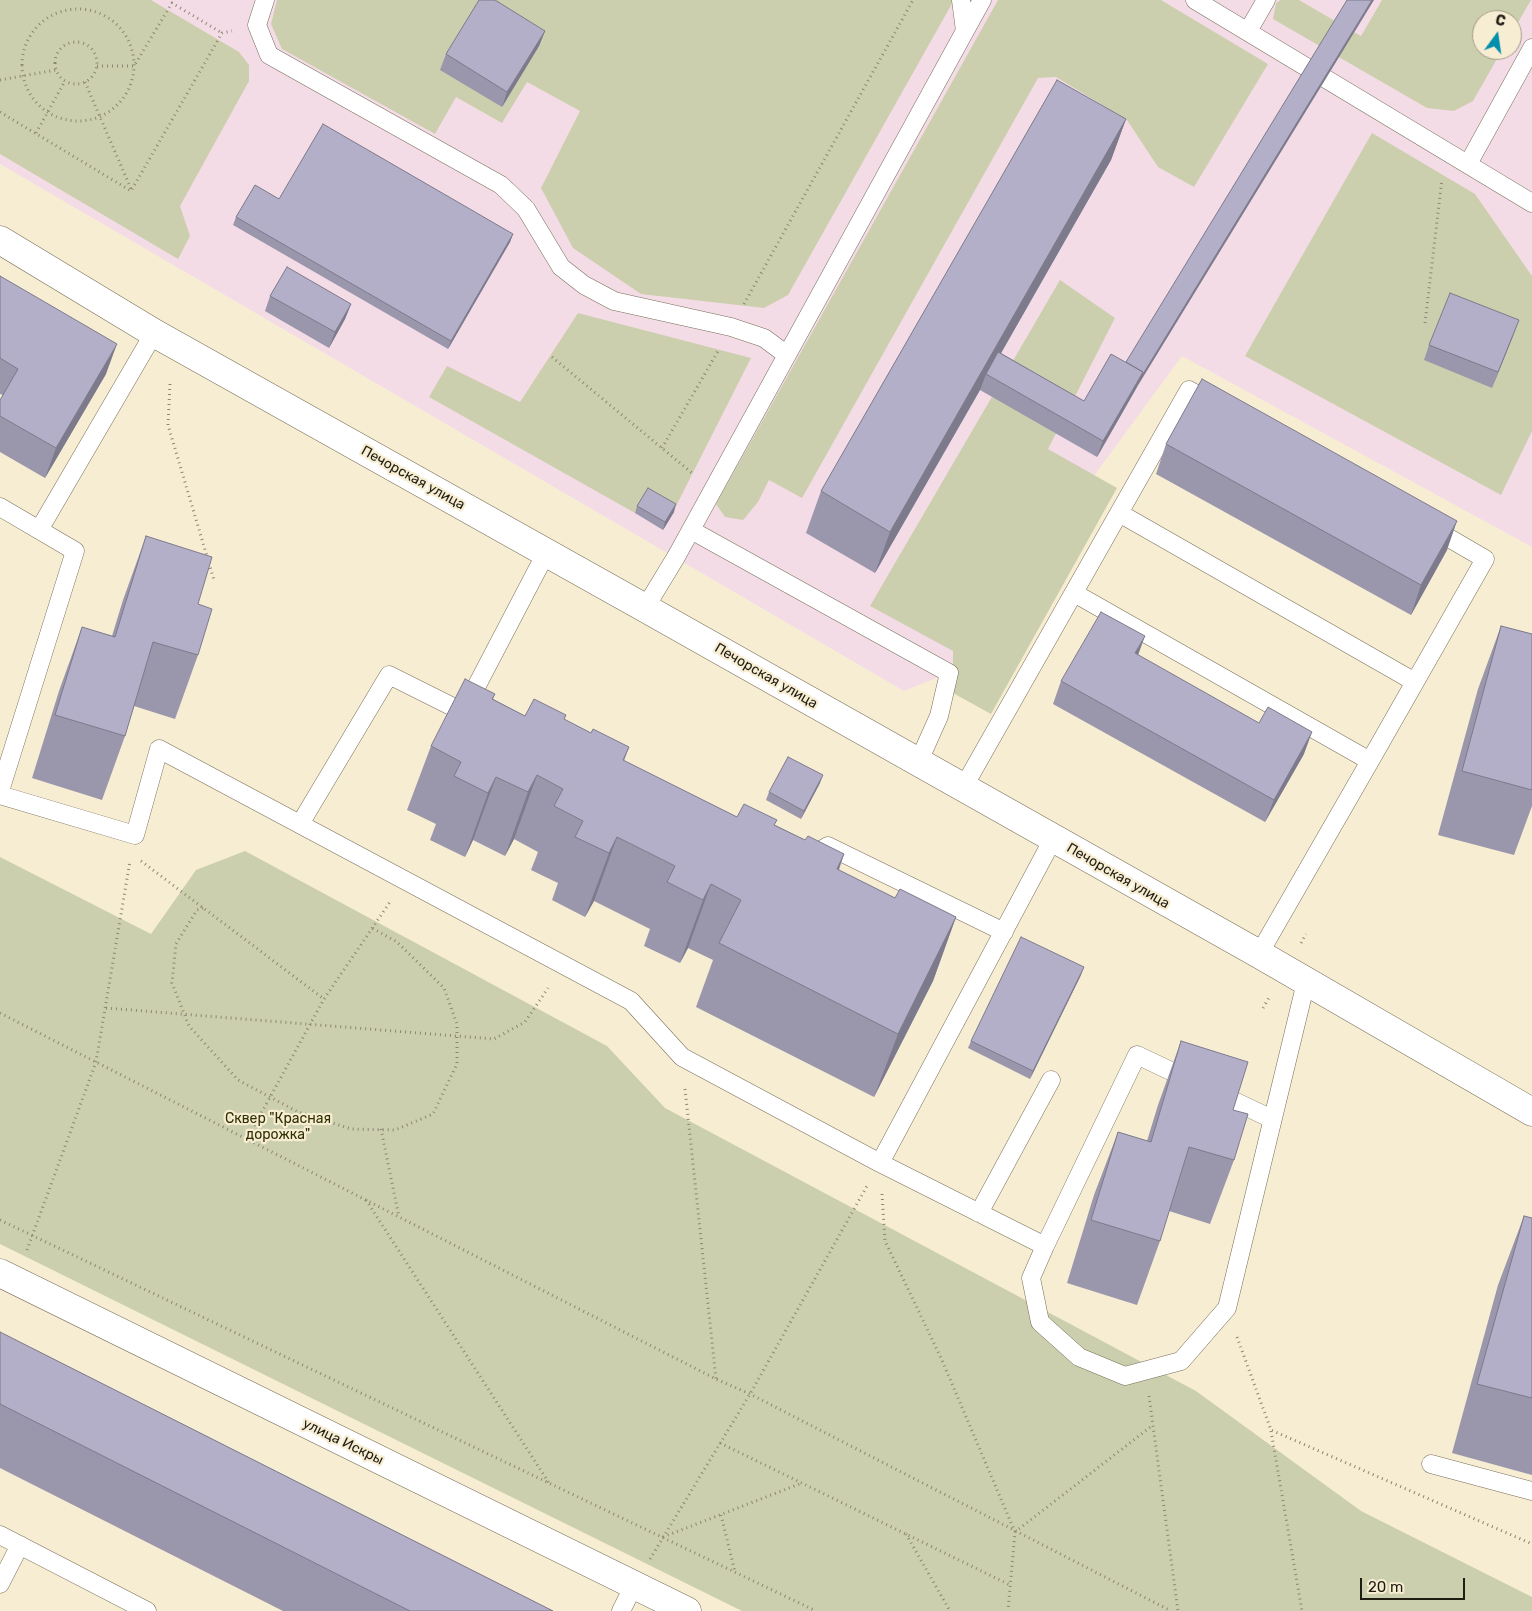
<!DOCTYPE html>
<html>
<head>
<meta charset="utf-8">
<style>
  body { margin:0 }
  #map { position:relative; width:1532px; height:1611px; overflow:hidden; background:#f7edd3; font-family:Rubik,sans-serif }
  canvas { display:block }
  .north { position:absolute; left:1472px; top:10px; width:50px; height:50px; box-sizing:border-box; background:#f7edd3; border:1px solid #a19986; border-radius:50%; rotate:14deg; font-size:14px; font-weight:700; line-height:20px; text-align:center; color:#1f1c12 }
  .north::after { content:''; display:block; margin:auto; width:18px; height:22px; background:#018fab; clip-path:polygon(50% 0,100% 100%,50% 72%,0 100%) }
  .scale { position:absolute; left:1360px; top:1578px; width:105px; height:22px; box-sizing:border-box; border:2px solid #1f1c12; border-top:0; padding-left:6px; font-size:15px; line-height:18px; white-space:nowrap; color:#1f1c12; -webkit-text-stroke:4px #f7edd3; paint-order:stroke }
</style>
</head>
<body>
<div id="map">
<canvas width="1532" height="1611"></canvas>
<div class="north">С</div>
<div class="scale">20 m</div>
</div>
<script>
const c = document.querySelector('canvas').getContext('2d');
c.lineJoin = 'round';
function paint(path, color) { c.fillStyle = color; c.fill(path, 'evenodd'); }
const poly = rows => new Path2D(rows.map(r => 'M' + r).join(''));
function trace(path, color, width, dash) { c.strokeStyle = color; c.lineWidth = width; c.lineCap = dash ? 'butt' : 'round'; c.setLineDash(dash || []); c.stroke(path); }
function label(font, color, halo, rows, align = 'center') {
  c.font = font + ' Rubik,sans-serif'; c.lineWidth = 4.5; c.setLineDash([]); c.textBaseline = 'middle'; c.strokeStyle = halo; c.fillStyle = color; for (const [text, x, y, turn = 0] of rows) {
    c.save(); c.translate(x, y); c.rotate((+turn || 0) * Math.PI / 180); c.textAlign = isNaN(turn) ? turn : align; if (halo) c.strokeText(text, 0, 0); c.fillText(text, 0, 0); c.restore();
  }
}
paint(poly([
  [0,0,1532,0,1532,547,1182,356,949,673,904,691,0,164],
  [1482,20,1512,20,1512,50,1482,50]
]), '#f4dce7');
paint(poly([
  [0,0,151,0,239,52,249,65,249,81,180,206,190,236,178,259,0,154],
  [277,0,954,0,788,295,764,308,641,294,573,248,541,188,580,111,527,82,502,123,456,97,435,134,282,49,271,24],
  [998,0,1161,0,1268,64,1194,187,1158,167,1127,120,1056,77,1038,78,802,498,769,480,758,502,743,520,725,517,716,504],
  [1281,0,1299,0,1361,36,1382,0,1531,0,1512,33,1512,20,1482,20,1482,50,1502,50,1473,101,1454,111,1427,108,1273,19,1276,3],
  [1372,133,1475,194,1532,276,1532,431,1501,495,1245,356],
  [1060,280,1115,318,1048,449,1117,488,991,714,953,693,953,651,870,606],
  [578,313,751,358,673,512,646,496,635,513,429,397,447,366,520,402],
  [245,851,607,1046,665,1108,1196,1391,1361,1511,1532,1597,1532,1611,742,1611,0,1244,0,857,151,934,196,870]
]), '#cccfae');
const service = poly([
  [265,0,257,25,269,55,501,185,526,209,561,267,584,285,614,301,731,327,764,338,787,355],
  [961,0,965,31],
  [1195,0,1532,203],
  [1248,31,1266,0],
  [1468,164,1532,48],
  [0,507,75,551,0,791],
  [1119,513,1189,390,1214,404],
  [39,530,154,333],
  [691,530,949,673,939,716,918,763],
  [1074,593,1370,761,1259,954],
  [645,608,676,557,982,0],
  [1415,682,1485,559,1430,527],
  [963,788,1119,513,1415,682,1370,761],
  [0,795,135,835,159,749,631,1001,682,1057,880,1163,1053,839],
  [300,824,389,675,463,712,546,553],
  [823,849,828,846,1004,932],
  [880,1163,1045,1246,1137,1055,1272,1119],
  [979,1213,1051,1080],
  [1045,1246,1031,1278,1040,1322,1079,1357,1125,1376,1181,1361,1227,1308,1306,982],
  [1431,1464,1532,1491],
  [0,1535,147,1611],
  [0,1584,20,1545],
  [621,1611,634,1585]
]);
const minor = poly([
  [0,240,154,333,645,608,1259,954,1532,1112],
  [0,1273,687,1611]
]);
trace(service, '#786f59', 19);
trace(minor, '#786f59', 29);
trace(poly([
  '22 65a56 56 0 1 1 112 0a56 56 0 1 1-112 0Z',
  '55 63a21 21 0 1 1 42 0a21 21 0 1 1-42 0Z',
  [97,66,134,66,172,3,222,33],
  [0,80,56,70],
  [85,82,131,189],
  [0,112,131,191,222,33,232,31],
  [36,133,65,81],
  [744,304,913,0],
  [1425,323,1442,179],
  [552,357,692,473],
  [170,384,168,425,214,580],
  [662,448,718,351],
  [141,861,324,999],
  [203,908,197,910,176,944,172,983,189,1026,238,1080,298,1112,351,1129,395,1130,433,1114,457,1064,457,1024,444,988,397,942,372,928],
  [1301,943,1306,934],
  [106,1008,494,1039,525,1022,548,988],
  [1263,1008,1270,996],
  [0,1013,716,1379,750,1394,1171,1611],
  [685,1089,716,1379],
  [381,1129,399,1217],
  [247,1139,324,999,390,902],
  [882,1194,885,1241,941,1358,1015,1532,1008,1611],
  [366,1200,549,1483],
  [0,1220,816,1611],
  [27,1250,96,1062,130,861],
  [1237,1337,1271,1430,1532,1544],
  [1149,1396,1178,1611],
  [1271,1431,1302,1611],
  [720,1443,1010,1585],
  [721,1515,735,1572],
  [1015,1532,1153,1425],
  [906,1534,950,1611],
  [663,1537,802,1483],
  [650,1559,750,1394,867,1186]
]), '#8d8674', 3, [1, 4]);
trace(service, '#fff', 18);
trace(minor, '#fff', 28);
paint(poly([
  [545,31,539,46,502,107,440,70,446,54],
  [1126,119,1111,160,1001,353,1084,401,1126,362,1137,387,1097,457,980,390,875,573,806,533,821,491],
  [236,217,513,234,510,242,448,349,233,225],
  [0,276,106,374,45,478,0,452,0,400,3,395,0,394],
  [270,296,351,304,345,319,329,348,265,311],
  [1513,336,1492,388,1424,360,1429,345],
  [1166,444,1447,550,1411,615,1156,474],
  [637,506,674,512,663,530,635,513],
  [146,536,198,604,198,655,175,719,134,706,125,736,102,800,32,778,59,691,82,627,112,636,123,600],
  [1501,626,1532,634,1532,806,1514,855,1438,835,1478,689],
  [1138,655,1304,754,1265,822,1053,704,1061,681],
  [495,694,493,699,525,716,566,715,564,720,591,733,629,747,624,761,737,817,775,825,805,840,844,854,839,870,895,898,956,917,933,981,874,1097,696,1007,713,960,688,948,680,963,644,946,650,929,594,901,585,917,552,900,558,883,531,870,538,852,514,839,505,856,473,840,465,857,430,840,436,824,407,810,431,746],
  [820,783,801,819,766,800,769,792],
  [1081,975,1030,1079,968,1048,971,1041],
  [1181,1041,1233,1110,1234,1160,1210,1224,1169,1211,1160,1241,1137,1305,1067,1283,1094,1195,1118,1132,1147,1141,1158,1105],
  [1524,1216,1532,1218,1532,1475,1452,1453,1498,1285],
  [0,1332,553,1611,283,1611,0,1468]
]), '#9a96ac');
paint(poly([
  [1372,0,1374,0,1137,387,1097,457,1103,441,1143,372],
  [545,31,539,46,502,107,507,92],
  [1126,119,1111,160,988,376,986,374,980,390,875,573,890,532],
  [513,234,510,242,448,349,451,341],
  [351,304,345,319,329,348,335,332],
  [1519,320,1513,336,1492,388,1498,372],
  [117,344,106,374,45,478,56,448],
  [676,504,674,512,663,530,665,522],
  [1457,521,1447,550,1411,615,1421,585],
  [1145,636,1137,658,1135,653],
  [1312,732,1304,754,1265,822,1274,800],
  [537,775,514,839,505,856,528,792],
  [823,775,820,783,801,819,804,811],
  [496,777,473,840,465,857,488,793],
  [617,837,594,901,585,917,609,853],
  [844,854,821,917,837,869],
  [711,884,688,948,680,963,703,900],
  [956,917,933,981,874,1097,898,1034],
  [1084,967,1081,975,1030,1079,1033,1071]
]), '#7d7a8c');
const building = poly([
  [479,0,495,0,545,31,507,92,446,54,479,0],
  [1347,0,1372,0,1140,379,1143,372,1126,362,1347,0],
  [1057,80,1126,119,890,532,821,491,1057,80],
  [323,124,513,234,451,341,236,217,255,185,279,199,323,124],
  [287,267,351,304,335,332,270,296,287,267],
  [0,276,117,344,56,448,0,416,0,400,18,369,0,358,0,276],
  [1450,293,1519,320,1498,372,1429,345,1450,293],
  [998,352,1084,401,1111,354,1143,372,1103,441,986,374,998,352],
  [1202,379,1457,521,1421,585,1166,444,1202,379],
  [648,488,676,504,665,522,637,506,648,488],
  [146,536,212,557,198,604,212,609,198,655,153,642,125,736,55,715,82,627,115,637,146,536],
  [1101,612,1145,636,1135,653,1259,723,1268,707,1312,732,1274,800,1061,681,1101,612],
  [1501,626,1532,634,1532,790,1462,771,1501,626],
  [465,679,495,694,492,699,525,716,534,699,566,715,564,719,591,733,593,729,629,747,623,760,737,817,744,804,777,820,774,825,805,840,808,836,844,854,837,869,895,898,900,889,956,917,898,1034,719,943,741,900,711,884,703,900,667,882,675,866,617,837,609,853,575,837,583,821,554,806,563,789,537,775,528,792,496,777,488,793,454,776,461,762,431,746,465,679],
  [788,757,823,775,804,811,769,792,788,757],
  [1021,937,1084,967,1033,1071,971,1041,1021,937],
  [1181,1041,1248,1062,1233,1110,1248,1114,1234,1160,1189,1147,1160,1241,1091,1220,1118,1132,1151,1142,1181,1041],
  [1524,1216,1532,1218,1532,1398,1477,1384,1524,1216],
  [0,1332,553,1611,410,1611,0,1404,0,1332]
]);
paint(building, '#b3afc8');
trace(building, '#7d7a8c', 1);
label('14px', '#1f1c12', '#f7edd3', [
  ["Печорская улица",413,478,29],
  ["Печорская улица",766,676,30],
  ["Печорская улица",1118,876,30],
  ["улица Искры",343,1442,26]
]);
label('14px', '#2f2f00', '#f7edd3', [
  ["Сквер \"Красная",278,1119],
  ["дорожка\"",278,1135]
]);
</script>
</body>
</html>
